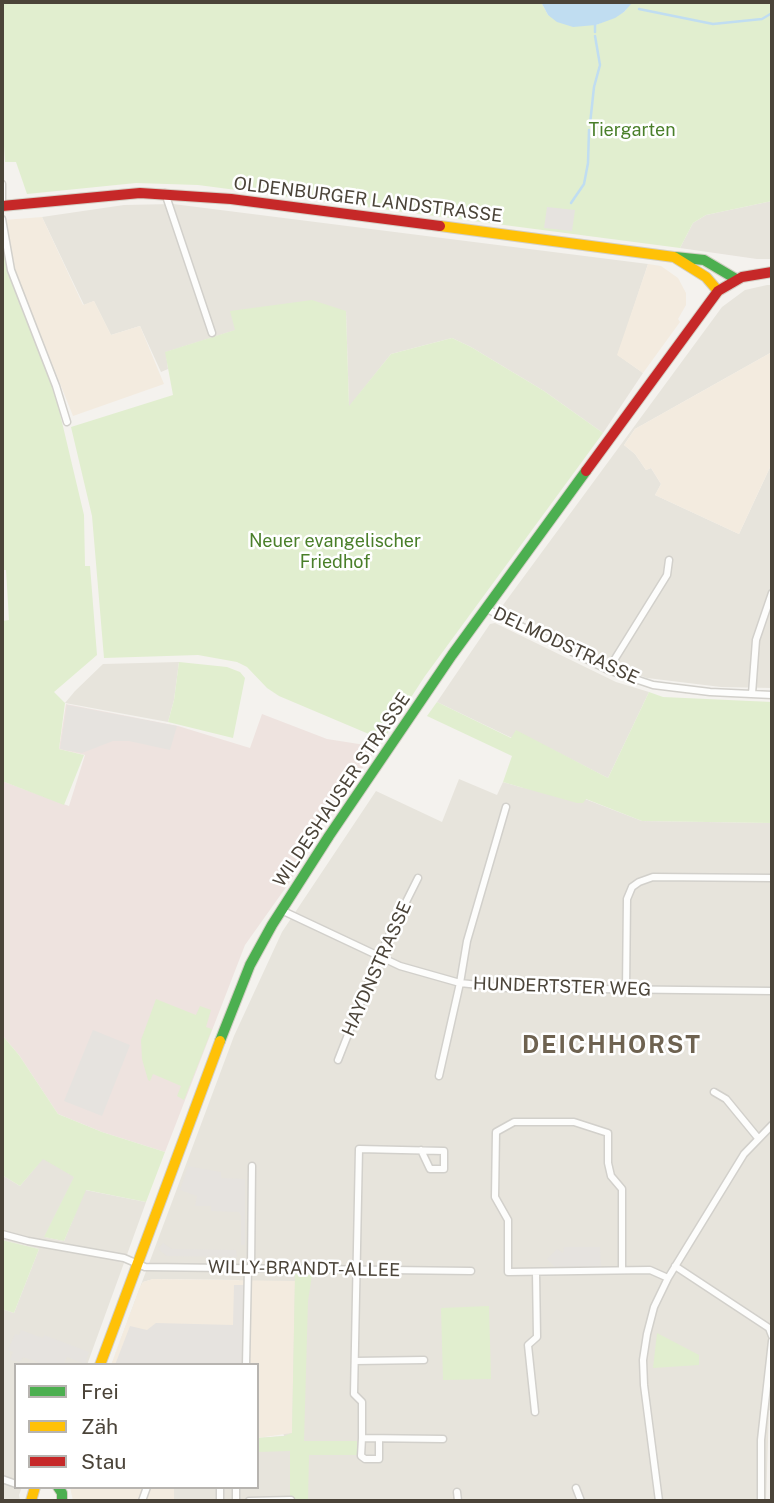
<!DOCTYPE html>
<html>
<head>
<meta charset="utf-8">
<style>
  body { margin:0 }
  #map { position:relative; width:774px; height:1503px; overflow:hidden; background:#f4f2ee; font-family:"Public Sans",sans-serif }
  canvas { display:block }
  .frame { position:absolute; inset:0; border:4px solid #4b4439; pointer-events:none }
  .legend { position:absolute; left:14px; top:1363px; width:245px; height:126px; box-sizing:border-box; background:#fff; border:2px solid #b7b4b0; margin:0; padding:9px 12px; list-style:none; font-size:21px; color:#4b4439 }
  .legend li { display:flex; align-items:center; gap:14px; height:35px }
  .legend b { width:35px; border:2px solid #b7b4b0 }
</style>
</head>
<body>
<div id="map">
<canvas width="774" height="1503"></canvas>
<div class="frame"></div>
<ul class="legend">
<li><b style="height:9px;background:#4caf50"></b>Frei</li>
<li><b style="height:9px;background:#ffc107"></b>Zäh</li>
<li><b style="height:9px;background:#c62828"></b>Stau</li>
</ul>
</div>
<script>
const c = document.querySelector('canvas').getContext('2d');
c.lineJoin = 'round';
function paint(path, color) { c.fillStyle = color; c.fill(path, 'evenodd'); }
const poly = rows => new Path2D(rows.map(r => 'M' + r).join(''));
function trace(path, color, width, dash) { c.strokeStyle = color; c.lineWidth = width; c.lineCap = dash ? 'butt' : 'round'; c.setLineDash(dash || []); c.stroke(path); }
function label(font, color, halo, rows, align = 'center') {
  c.font = font + ' "Public Sans",sans-serif'; c.lineWidth = 5; c.setLineDash([]); c.textBaseline = 'middle'; c.strokeStyle = halo; c.fillStyle = color; for (const [text, x, y, turn = 0] of rows) {
    c.save(); c.translate(x, y); c.rotate((+turn || 0) * Math.PI / 180); c.textAlign = isNaN(turn) ? turn : align; if (halo) c.strokeText(text, 0, 0); c.fillText(text, 0, 0); c.restore();
  }
}
paint(poly([
  [772,201,772,259,757,259,680,248,693,223,706,215],
  [173,204,648,264,618,355,643,373,603,433,544,391,471,347,452,338,391,354,349,407,346,311,231,311,236,330,166,352,168,369,161,372,140,326,111,335,94,301,84,305,42,217,124,205],
  [767,285,772,285,772,352,635,429,624,445,635,454,646,470,651,468,661,484,655,495,739,534,772,463,772,688,721,687,647,678,625,670,504,609,503,605,722,307,745,290],
  [495,623,616,682,649,692,608,778,516,731,512,738,437,702,490,624],
  [179,662,174,700,168,722,65,703,75,691,103,664],
  [459,779,497,795,503,782,520,787,585,799,642,821,772,823,772,1412,769,1410,766,1501,174,1501,174,1487,257,1487,257,1438,284,1436,239,1280,153,1279,143,1282,111,1365,234,1036,282,932,376,791,442,822],
  [43,1158,75,1177,45,1237,64,1241,85,1190,146,1202,145,1205,87,1365,16,1365,16,1487,22,1487,19,1495,20,1501,2,1501,2,1309,14,1313,39,1249,2,1240,2,1175,20,1186]
]), '#e7e4dc');
paint(poly([
  [42,217,83,305,94,301,111,335,140,326,164,384,73,416,12,263,4,220],
  [648,264,661,266,678,278,686,293,686,305,678,319,680,322,643,373,617,355],
  [772,352,772,463,739,534,655,495,661,484,651,468,646,470,635,454,624,445,635,429],
  [153,1279,295,1281,292,1433,257,1438,257,1365,111,1365,140,1287,143,1282],
  [70,1487,174,1487,174,1501,73,1501]
]), '#f3ebdf');
paint(poly([
  [66,704,178,726,250,748,262,714,327,739,378,747,323,822,289,883,245,945,165,1152,102,1132,58,1114,19,1055,2,1035,2,781,69,806,85,755,59,749]
]), '#eee3df');
paint(poly([
  [2,2,541,2,548,15,596,25,624,12,632,2,772,2,772,117,770,148,772,151,772,201,706,215,693,223,680,248,198,185,136,183,27,194,16,162,5,162,2,115],
  [3,249,52,380,84,515,85,566,90,566,97,655,54,692,65,703,59,749,84,755,64,805,2,781,2,621,9,620,6,570,2,570],
  [312,300,346,311,349,406,391,354,452,338,471,347,544,391,603,433,425,676,383,740,279,696,267,688,247,667,237,662,198,655,104,658,92,516,71,427,173,395,165,352,235,330,230,311],
  [179,662,227,667,240,672,245,678,233,738,168,722,174,700],
  [649,692,663,697,772,702,772,823,642,821,586,799,583,803,577,803,520,787,503,782,512,756,427,716,437,702,511,738,516,730,608,778],
  [156,999,196,1015,200,1006,211,1010,206,1027,212,1029,184,1100,177,1096,181,1086,153,1074,150,1081,148,1080,142,1059,141,1040],
  [2,1035,19,1055,58,1114,102,1132,165,1152,146,1202,86,1190,64,1241,44,1237,74,1177,43,1159,20,1186,2,1175],
  [2,1240,39,1249,14,1313,2,1309],
  [295,1274,312,1275,308,1301,304,1441,357,1441,357,1455,309,1455,308,1501,295,1501,290,1495,290,1451,257,1452,257,1438,284,1436,292,1433],
  [489,1306,491,1379,443,1380,441,1308],
  [657,1333,699,1355,699,1365,653,1368]
]), '#e1eecf');
paint(poly([
  [547,207,575,210,572,231,544,228],
  [67,705,177,726,170,750,129,741,113,741,82,753,60,749],
  [93,1030,130,1045,102,1116,64,1101],
  [188,1166,221,1172,221,1178,245,1179,245,1245,241,1245,241,1216,239,1212,211,1211,211,1206,195,1206,197,1196,180,1190],
  [163,1243,172,1249,236,1250,237,1257,167,1256,158,1249],
  [564,1247,600,1247,601,1267,555,1267,547,1259,557,1249,563,1253],
  [234,1285,244,1285,243,1365,115,1365,130,1326,147,1330,156,1323,233,1325],
  [21,1330,43,1338,44,1335,89,1352,85,1364,67,1357,63,1365,46,1365,23,1357,20,1362,10,1360,13,1352,8,1350,15,1334,19,1335]
]), '#e6e3df');
paint(poly([
  [541,2,632,2,632,3,624,12,615,18,596,25,573,27,557,22,548,15]
]), '#c0ddf1');
trace(poly([
  [639,9,713,24,762,19,772,13],
  [595,25,595,32],
  [590,124,594,87,600,65,595,36],
  [571,203,584,184,588,163,589,130]
]), '#c0ddf1', 2.5);
const street = poly([
  [2,184,2,201],
  [165,193,212,333],
  [2,219,11,270,56,386,67,422],
  [485,608,608,670,653,685,710,692,772,695],
  [608,670,667,575,669,560],
  [752,694,756,640,772,593],
  [281,910,400,966,460,983,507,988,772,991],
  [626,990,627,899,632,887,639,882,653,877,772,878],
  [338,1060,379,956,418,878],
  [439,1076,460,983,467,941,506,807],
  [714,1092,726,1099,758,1138],
  [421,1150,430,1169,444,1169,444,1151,359,1149,354,1394,362,1402,362,1438,443,1439],
  [2,1234,28,1241,124,1258,145,1267,471,1271],
  [675,1266,769,1328,772,1336],
  [251,1268,252,1166],
  [622,1270,622,1189,611,1176,608,1163,608,1133,574,1122,514,1122,496,1132,495,1197,508,1220,508,1272,650,1270,668,1278],
  [355,1361,424,1360],
  [246,1365,248,1268],
  [535,1412,528,1345,537,1337,536,1272],
  [362,1438,361,1456,365,1459,379,1459,379,1439],
  [2,1479,16,1484],
  [236,1487,236,1501],
  [576,1488,581,1501],
  [457,1492,458,1501],
  [142,1501,147,1487],
  [220,1501,220,1487],
  [249,1501,291,1500],
  [659,1501,644,1385,643,1360,647,1334,654,1307,668,1278,744,1154,772,1125],
  [761,1501,761,1440,772,1341]
]);
const fast = poly([
  [675,257,704,260,736,279],
  [220,1041,250,965,272,925,329,836,452,655,586,471],
  [58,1487,62,1493,62,1501]
]);
const slow = poly([
  [440,226,674,257,706,277,718,291],
  [100,1365,220,1041],
  [31,1501,35,1487]
]);
const jam = poly([
  [2,206,140,193,231,199,440,226],
  [586,471,718,291,742,277,772,272]
]);
trace(street, '#d2d0cb', 9);
trace(fast, '#d3cfc5', 12);
trace(slow, '#d3cfc5', 12);
trace(jam, '#d3cfc5', 12);
trace(street, '#fdfdfc', 6);
trace(fast, '#4caf50', 10);
trace(slow, '#ffc107', 10);
trace(jam, '#c62828', 10);
label('18px', '#4a7f2a', '#fff', [
  ["Tiergarten",632,130],
  ["Neuer evangelischer",335,541],
  ["Friedhof",335,562]
]);
label('18px', '#4b4439', '#fff', [
  ["OLDENBURGER LANDSTRASSE",368,200,7],
  ["DELMODSTRASSE",566,646,25],
  ["WILDESHAUSER STRASSE",342,790,-56],
  ["HAYDNSTRASSE",377,969,-66],
  ["HUNDERTSTER WEG",562,987,2],
  ["WILLY-BRANDT-ALLEE",304,1269,1]
]);
c.letterSpacing = '2px';
label('bold 24px', '#6e6250', '#fff', [
  ["DEICHHORST",612,1046]
]);
c.letterSpacing = '0px';
</script>
</body>
</html>
